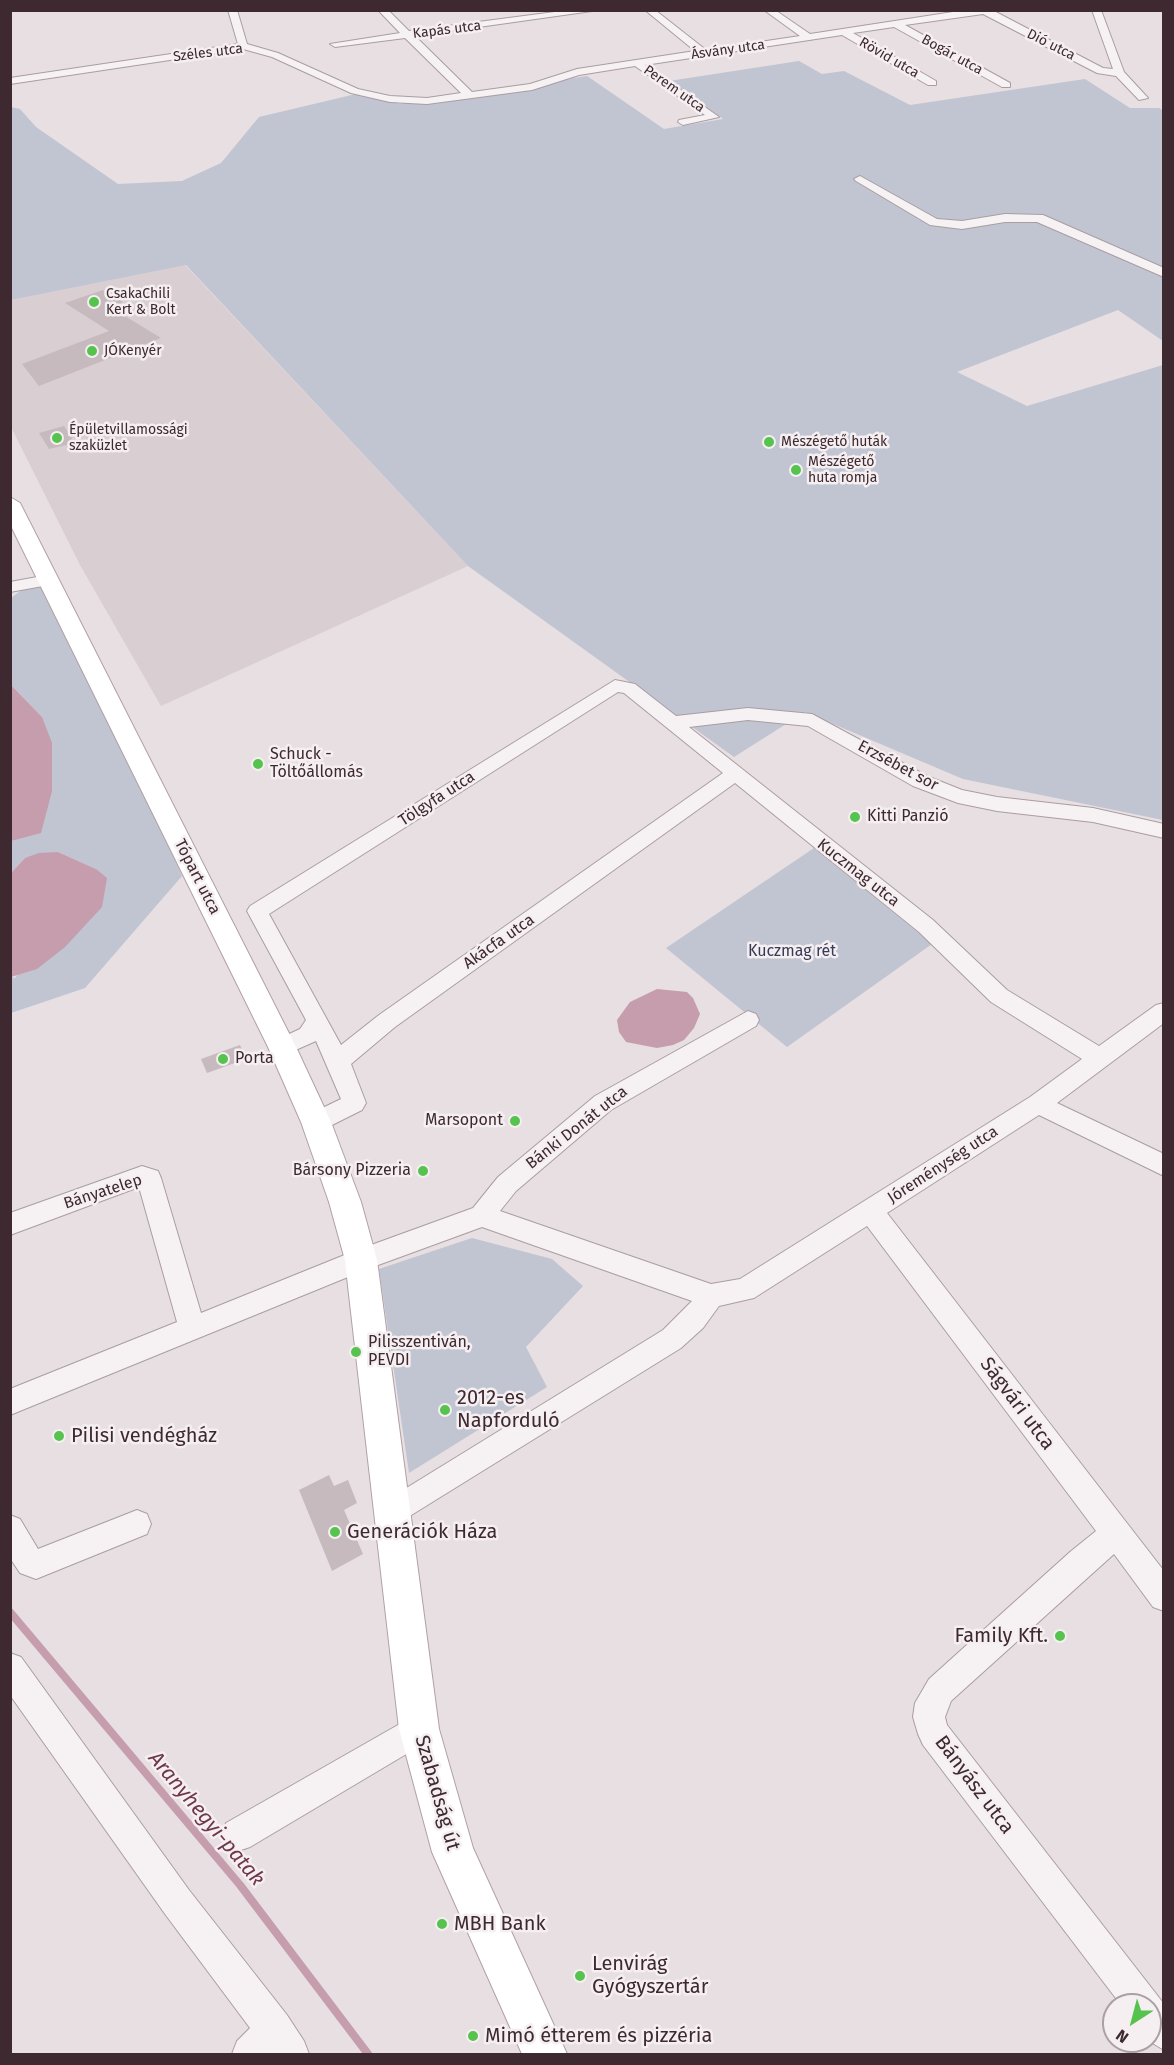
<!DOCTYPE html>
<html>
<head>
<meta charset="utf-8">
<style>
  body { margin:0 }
  #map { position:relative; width:1174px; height:2065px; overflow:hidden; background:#e7dfe2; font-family:"Fira Sans",sans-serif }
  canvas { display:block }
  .frame { position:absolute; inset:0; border:12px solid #3d292f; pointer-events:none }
  .north { position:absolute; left:1102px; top:1993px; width:60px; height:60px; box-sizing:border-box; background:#f5eff1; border:2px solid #aba0a3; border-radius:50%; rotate:216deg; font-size:16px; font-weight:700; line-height:24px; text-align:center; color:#3d292f }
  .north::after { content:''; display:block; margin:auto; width:21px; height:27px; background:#55c34e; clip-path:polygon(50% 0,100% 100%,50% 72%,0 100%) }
</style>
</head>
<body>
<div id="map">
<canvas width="1174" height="2065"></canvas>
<div class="frame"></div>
<div class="north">N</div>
</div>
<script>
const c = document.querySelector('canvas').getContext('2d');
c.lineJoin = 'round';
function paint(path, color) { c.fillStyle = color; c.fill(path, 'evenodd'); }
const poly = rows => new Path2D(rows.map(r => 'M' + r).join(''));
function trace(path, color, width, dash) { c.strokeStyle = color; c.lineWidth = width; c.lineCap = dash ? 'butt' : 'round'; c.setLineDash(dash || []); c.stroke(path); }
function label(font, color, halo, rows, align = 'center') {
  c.font = font + ' "Fira Sans",sans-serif'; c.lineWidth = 5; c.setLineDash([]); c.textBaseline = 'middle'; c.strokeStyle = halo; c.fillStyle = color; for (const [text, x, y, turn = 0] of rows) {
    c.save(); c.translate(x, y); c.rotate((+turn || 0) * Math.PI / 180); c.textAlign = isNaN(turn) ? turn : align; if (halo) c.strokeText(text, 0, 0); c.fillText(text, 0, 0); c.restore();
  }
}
paint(poly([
  [185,265,468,566,161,706,80,565,11,427,11,300]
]), '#d9ced1');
paint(poly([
  [799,61,822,74,844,71,910,105,1085,79,1130,108,1159,108,1164,111,1163,341,1118,310,957,372,1027,406,1163,365,1163,820,963,779,805,712,734,757,468,566,186,265,11,300,11,107,20,109,36,127,118,184,182,181,221,163,259,117,356,94,400,104,587,76,664,129,723,119,669,81],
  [41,585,152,808,182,876,85,988,11,1013,11,977,15,978,96,869,58,852,25,858,11,873,11,841,17,839,42,717,11,685,11,598,27,586],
  [814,848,932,944,787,1047,666,948],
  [472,1238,552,1259,583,1286,526,1347,547,1387,409,1473,379,1269]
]), '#c1c4d1');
paint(poly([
  [11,685,42,717,52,743,52,791,41,833,11,841],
  [58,852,96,869,107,878,102,907,65,947,37,969,11,977,11,873,25,858,39,853],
  [657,989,687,992,693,998,700,1014,694,1028,684,1040,673,1045,657,1048,626,1042,619,1032,617,1020,630,1002]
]), '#c59dad');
trace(poly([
  [10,1612,240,1885,368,2054]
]), '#c59dad', 8);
paint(poly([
  [103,290,123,302,110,307,161,338,39,386,22,364,109,331,65,303],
  [64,426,75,443,49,449,39,433],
  [240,1045,246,1059,207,1073,201,1059],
  [329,1475,334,1486,348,1480,357,1503,344,1510,363,1554,332,1571,299,1490]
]), '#c7babe');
const minor = poly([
  [228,10,237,10,247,44,278,53,358,89,390,96,427,98,461,93,405,38,335,47,330,44,400,33,378,10,388,10,409,31,570,10,599,10,415,36,472,92,530,84,577,69,695,51,645,10,655,10,706,50,800,36,764,10,775,10,810,34,966,10,992,10,1103,68,1113,69,1092,10,1101,10,1124,72,1148,98,1139,100,1116,76,1097,73,983,14,905,25,1010,83,1010,87,1002,87,894,27,853,33,936,81,936,85,928,85,842,35,645,65,719,117,683,125,678,122,679,120,705,115,635,66,579,75,532,90,427,104,390,102,351,93,272,57,243,49,10,84,10,78,238,44,228,10],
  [860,176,937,219,962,221,1005,214,1043,215,1164,268,1164,277,1037,222,1005,222,962,229,930,225,856,181,854,179,860,176],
  [48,575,54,576,56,580,54,584,10,592,10,582,48,575],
  [615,680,635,684,676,716,748,708,812,714,927,776,962,790,997,797,1093,808,1164,824,1164,838,1093,822,997,811,958,803,913,786,808,726,748,720,689,727,933,920,1007,990,1099,1046,1156,1005,1164,1003,1164,1023,1057,1103,1164,1154,1164,1176,1039,1115,887,1213,1164,1571,1164,1611,1153,1607,1114,1554,951,1701,945,1717,947,1725,1164,2004,1164,2050,1149,2041,1150,2005,1121,2005,923,1745,918,1734,913,1717,915,1703,929,1679,1070,1552,1096,1531,867,1226,754,1298,719,1306,703,1328,681,1348,392,1527,382,1523,378,1513,382,1503,663,1330,692,1301,482,1227,370,1268,10,1415,10,1389,177,1322,139,1187,10,1235,10,1213,142,1166,158,1171,161,1178,201,1313,352,1252,473,1208,498,1177,595,1096,748,1011,756,1014,759,1020,756,1026,611,1110,516,1191,500,1211,711,1284,740,1279,1030,1097,1082,1059,991,1002,919,932,735,783,395,1027,351,1064,366,1103,362,1110,324,1129,316,1132,308,1129,304,1122,308,1115,341,1099,316,1041,282,1056,274,1053,271,1047,274,1041,300,1029,306,1020,247,911,250,906,615,680],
  [618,692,624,693,723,773,379,1015,341,1045,269,914,618,692],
  [137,1510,147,1514,151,1524,147,1534,36,1579,20,1573,10,1558,10,1515,20,1519,38,1549,137,1510],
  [10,1653,21,1657,189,1890,287,2015,304,2041,309,2054,232,2054,237,2041,250,2028,165,1914,10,1695,10,1653],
  [419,1713,430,1718,435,1729,430,1740,250,1847,238,1851,226,1847,222,1835,226,1823,419,1713]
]);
const major = poly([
  [10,497,20,503,296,1047,331,1122,361,1202,377,1260,439,1729,473,1848,567,2054,522,2054,432,1852,399,1729,345,1260,329,1202,301,1122,268,1047,10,524,10,497]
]);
trace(minor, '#aa9da2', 2);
trace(major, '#b2a0a5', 2);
paint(minor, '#f6f2f3');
paint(major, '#fff');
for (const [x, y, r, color] of [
  [94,302,6,"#55c34e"],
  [92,351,6,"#55c34e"],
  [57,438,6,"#55c34e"],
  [769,442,6,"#55c34e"],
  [796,470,6,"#55c34e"],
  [258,764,6,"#55c34e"],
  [855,817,6,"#55c34e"],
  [223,1059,6,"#55c34e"],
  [515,1121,6,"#55c34e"],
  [423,1171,6,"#55c34e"],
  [356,1352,6,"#55c34e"],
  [445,1410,6,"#55c34e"],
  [59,1436,6,"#55c34e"],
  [335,1532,6,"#55c34e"],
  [1060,1636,6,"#55c34e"],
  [442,1924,6,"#55c34e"],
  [580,1976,6,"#55c34e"],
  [473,2036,6,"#55c34e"]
]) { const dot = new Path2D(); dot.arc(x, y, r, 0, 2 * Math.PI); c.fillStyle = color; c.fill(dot); trace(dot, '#f5eff1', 2); }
label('14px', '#3d292f', '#f5eff1', [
  ["Kapás utca",447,30,-7],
  ["Dió utca",1051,45,27],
  ["Ásvány utca",728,50,-8],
  ["Széles utca",208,53,-7],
  ["Bogár utca",952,55,29],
  ["Rövid utca",889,58,30],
  ["Perem utca",674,89,35]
]);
label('14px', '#3d292f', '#f5eff1', [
  ["CsakaChili",106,294],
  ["Kert & Bolt",106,310],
  ["JÓKenyér",104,351],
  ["Épületvillamossági",69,430],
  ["szaküzlet",69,446],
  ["Mészégető huták",781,442],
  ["Mészégető",808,462],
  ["huta romja",808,478]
], 'left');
label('16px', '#3d292f', '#f5eff1', [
  ["Schuck -",270,755],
  ["Töltőállomás",270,773],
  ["Kitti Panzió",867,817],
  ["Porta",235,1059],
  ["Marsopont",503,1121,"right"],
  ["Bársony Pizzeria",411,1171,"right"],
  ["Pilisszentiván,",368,1343],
  ["PEVDI",368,1361]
], 'left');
label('16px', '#3d292f', '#f5eff1', [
  ["Erzsébet sor",898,766,28],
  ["Tölgyfa utca",437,799,-33],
  ["Kuczmag utca",858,873,38],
  ["Tópart utca",197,877,63],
  ["Akácfa utca",499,942,-35],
  ["Bánki Donát utca",577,1128,-38],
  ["Jóreménység utca",943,1165,-33],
  ["Bányatelep",103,1192,-18]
]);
label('16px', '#383b58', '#f5eff1', [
  ["Kuczmag rét",792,952]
]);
label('20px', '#3d292f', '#f5eff1', [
  ["2012-es",457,1398],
  ["Napforduló",457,1421],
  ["Pilisi vendégház",71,1436],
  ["Generációk Háza",347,1532],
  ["Family Kft.",1048,1636,"right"],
  ["MBH Bank",454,1924],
  ["Lenvirág",592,1964],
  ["Gyógyszertár",592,1987],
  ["Mimó étterem és pizzéria",485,2036]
], 'left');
label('20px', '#3d292f', '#f5eff1', [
  ["Ságvári utca",1017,1404,53],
  ["Bányász utca",974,1785,53],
  ["Szabadság út",437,1793,74]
]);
label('italic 21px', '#6e374a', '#f5eff1', [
  ["Aranyhegyi-patak",206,1819,50]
]);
</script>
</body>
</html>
